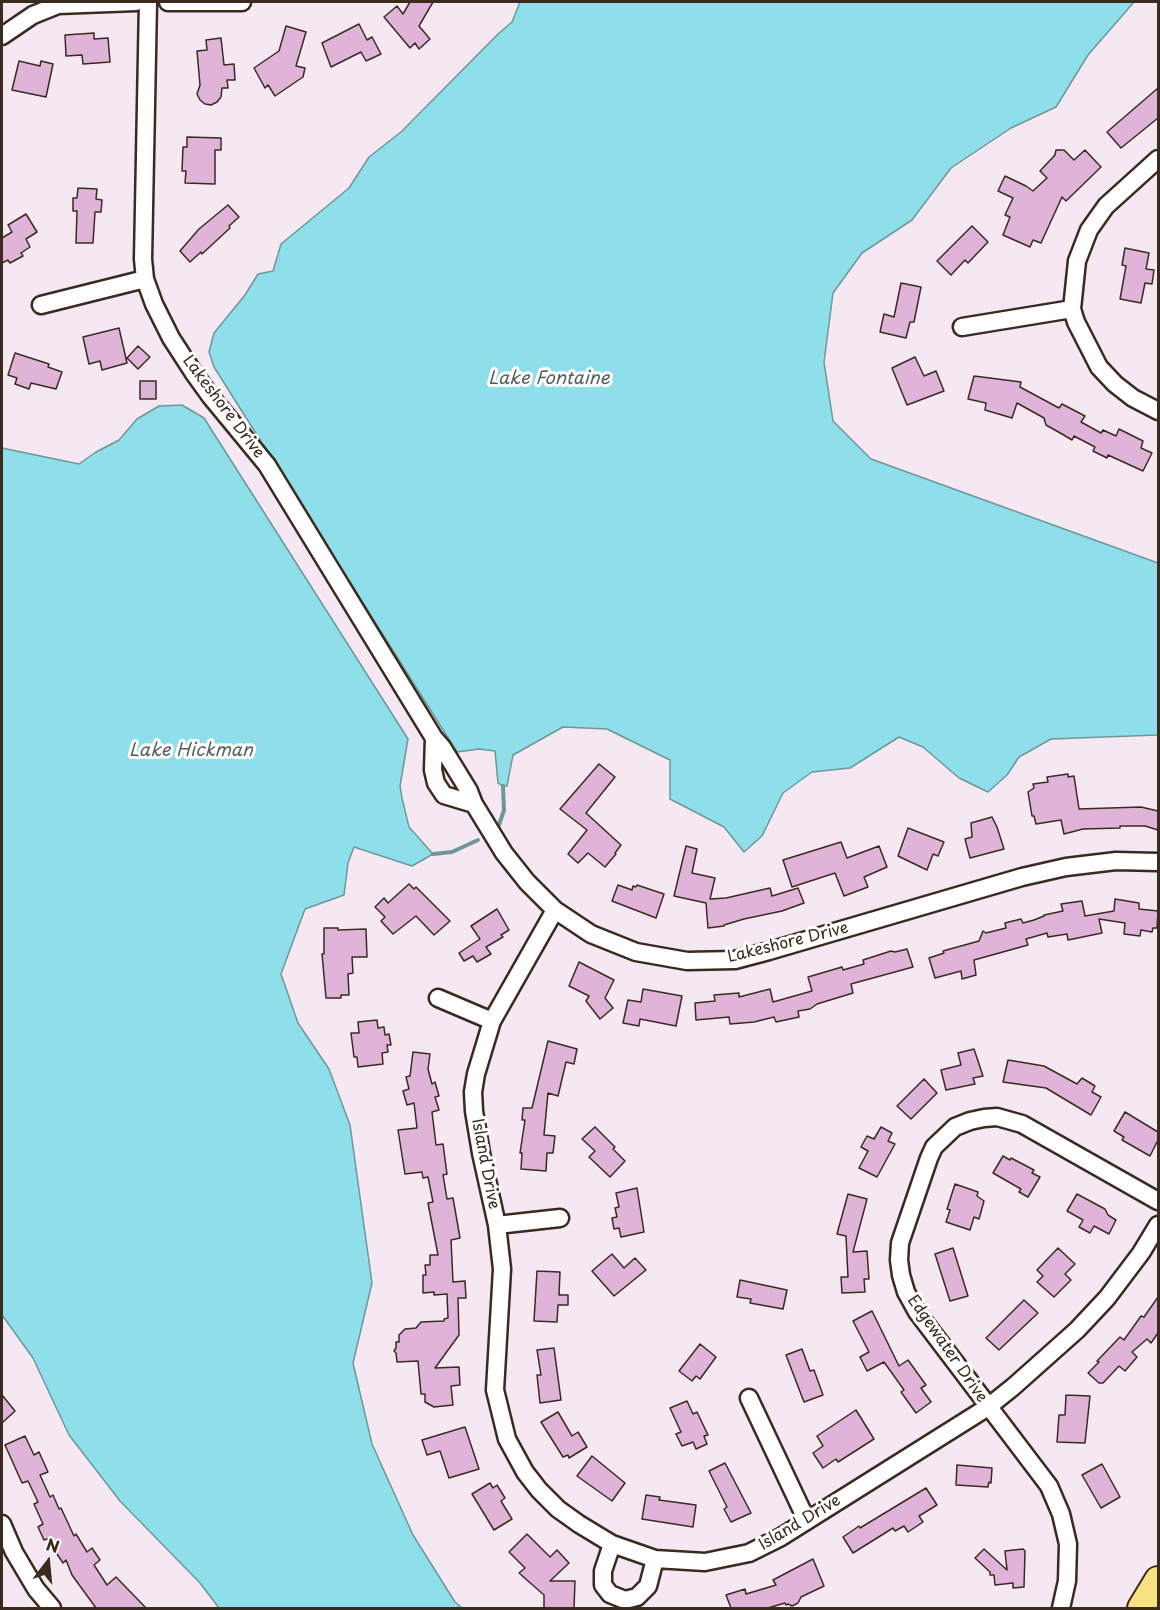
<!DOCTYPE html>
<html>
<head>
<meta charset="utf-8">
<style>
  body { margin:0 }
  #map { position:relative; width:1160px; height:1610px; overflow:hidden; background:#f5e8f3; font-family:"Playpen Sans",sans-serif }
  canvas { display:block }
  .frame { position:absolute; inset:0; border:3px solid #3b2a1e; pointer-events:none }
  .north { position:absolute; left:18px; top:1532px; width:60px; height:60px; -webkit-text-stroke:4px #fff; paint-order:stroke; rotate:16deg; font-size:16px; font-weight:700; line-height:24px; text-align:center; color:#3b2a1e }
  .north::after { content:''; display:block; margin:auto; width:21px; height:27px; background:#3b2a1e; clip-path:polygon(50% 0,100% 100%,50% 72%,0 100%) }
</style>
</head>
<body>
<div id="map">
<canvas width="1160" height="1610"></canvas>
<div class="frame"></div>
<div class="north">N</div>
</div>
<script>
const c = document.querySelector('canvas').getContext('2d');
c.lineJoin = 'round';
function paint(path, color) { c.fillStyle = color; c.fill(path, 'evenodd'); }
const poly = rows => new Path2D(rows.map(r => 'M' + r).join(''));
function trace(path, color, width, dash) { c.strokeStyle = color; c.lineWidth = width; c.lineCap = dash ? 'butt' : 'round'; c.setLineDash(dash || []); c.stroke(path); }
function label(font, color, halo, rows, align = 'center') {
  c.font = font + ' "Playpen Sans",sans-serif'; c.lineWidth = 6; c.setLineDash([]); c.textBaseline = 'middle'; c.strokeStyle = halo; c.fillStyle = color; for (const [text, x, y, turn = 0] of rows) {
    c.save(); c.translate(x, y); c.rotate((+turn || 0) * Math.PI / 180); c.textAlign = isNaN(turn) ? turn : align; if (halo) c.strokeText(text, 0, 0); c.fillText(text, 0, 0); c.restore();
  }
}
const water = poly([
  [520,2,1134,2,1088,55,1056,107,1011,128,951,168,912,220,862,253,833,293,824,362,833,421,871,459,1158,563,1158,735,1051,739,1019,757,1007,775,988,792,959,778,923,747,899,737,850,768,812,772,783,793,762,836,744,852,724,827,670,799,670,760,607,729,563,727,513,755,507,786,503,786,498,783,495,751,479,749,457,752,214,367,209,352,214,333,245,295,258,274,273,271,281,244,349,188,369,157,401,132,498,34,512,22,520,2],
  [182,405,204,418,408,739,400,786,402,798,409,827,433,854,412,866,354,847,348,863,344,895,305,909,281,974,298,1023,329,1069,350,1125,372,1283,353,1363,372,1444,413,1535,455,1602,462,1608,219,1608,200,1583,120,1501,69,1435,33,1358,2,1315,2,448,79,464,96,452,119,440,137,419,159,406,182,405]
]);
paint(water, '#8edfe9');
trace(water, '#6d9798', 1.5);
trace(poly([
  [499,825,504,810,503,786],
  [433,854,452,852,478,840]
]), '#6d9798', 4);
const building = poly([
  [410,2,433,2,419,26,430,39,419,49,415,43,410,48,384,17,397,6,403,14,410,2],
  [359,24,367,40,372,37,381,54,366,61,361,52,331,67,322,43,359,24],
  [286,26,306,32,296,66,305,68,303,77,275,96,268,85,265,88,254,68,279,51,286,26],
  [94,33,94,39,108,38,110,62,83,64,82,55,66,56,65,35,94,33],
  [221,38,224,65,234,64,235,80,227,80,228,88,222,88,221,97,217,102,211,105,205,104,200,100,197,94,200,85,197,51,207,50,206,40,221,38],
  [19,61,40,66,41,61,53,64,46,97,12,90,19,61],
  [1158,88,1158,118,1121,148,1107,132,1158,88],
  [187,137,221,138,221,150,215,150,215,184,185,183,186,171,182,171,183,147,187,147,187,137],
  [1056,150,1064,150,1074,160,1085,150,1101,167,1066,201,1062,197,1041,243,1033,240,1030,247,1003,235,1010,217,1005,215,1013,198,998,191,1005,176,1026,186,1033,191,1047,178,1040,171,1055,155,1056,150],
  [78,188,97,189,96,199,102,200,101,212,95,212,93,243,76,243,77,211,73,211,73,198,77,198,78,188],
  [228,205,239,217,229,226,230,228,202,254,201,252,190,262,180,251,199,229,228,205],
  [26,214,37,232,26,239,30,247,21,253,23,256,10,263,8,260,2,263,2,238,12,232,8,225,26,214],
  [972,226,988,242,968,263,965,260,951,275,937,261,972,226],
  [1125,248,1149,253,1146,269,1154,270,1152,284,1145,283,1141,303,1120,299,1126,266,1122,265,1125,248],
  [901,283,921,287,914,322,910,322,906,338,880,332,884,314,894,317,901,283],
  [119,328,127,363,102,370,100,361,89,364,83,337,119,328],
  [138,346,150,357,138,369,127,358,138,346],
  [15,353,49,364,48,367,62,372,56,389,31,383,29,389,15,384,17,378,8,375,15,353],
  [915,357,924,376,936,371,944,391,907,405,892,368,915,357],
  [974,376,1021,382,1020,387,1059,408,1062,404,1085,416,1081,422,1101,433,1103,430,1116,436,1119,429,1143,441,1141,448,1152,453,1143,471,1108,455,1107,458,1093,451,1095,447,1074,436,1072,440,1062,434,1046,425,1044,418,1017,403,1012,418,985,410,986,403,968,399,974,376],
  [140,381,156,381,156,399,140,399,140,381],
  [599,764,615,777,586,813,621,845,615,853,616,854,605,867,588,853,578,863,568,854,587,830,560,809,599,764],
  [1068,774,1068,777,1074,776,1079,809,1141,807,1158,811,1158,830,1145,826,1120,826,1120,828,1083,829,1064,834,1061,820,1036,824,1034,816,1032,816,1028,792,1034,788,1033,784,1048,782,1047,777,1068,774],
  [992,817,997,827,1004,849,970,858,965,839,972,837,971,823,992,817],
  [908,828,944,842,938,856,933,854,927,870,898,856,908,828],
  [841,842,847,858,879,846,887,867,864,877,868,887,844,896,835,873,792,887,783,860,841,842],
  [686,846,697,849,692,873,715,878,710,899,726,898,770,888,772,896,798,888,804,903,782,911,744,919,724,925,724,926,708,928,706,903,674,896,686,846],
  [409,884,414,889,416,887,450,921,434,935,416,916,393,934,381,921,385,917,375,907,384,898,388,903,409,884],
  [618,885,632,890,633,886,636,887,637,885,664,894,656,918,612,901,618,885],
  [1115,899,1139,903,1139,909,1158,911,1157,928,1153,928,1152,932,1141,930,1140,936,1124,934,1125,923,1099,919,1102,933,1068,940,1067,934,1048,937,1047,933,1026,939,1028,945,974,960,976,975,962,979,961,971,935,978,929,958,944,953,943,951,979,941,983,931,986,933,1006,928,1005,923,1021,919,1023,923,1034,920,1044,916,1044,915,1063,911,1061,904,1082,901,1085,916,1114,911,1115,899],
  [497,909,509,930,501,935,503,937,486,947,491,954,477,962,473,956,464,961,459,953,480,939,471,926,497,909],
  [324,928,338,928,338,930,366,929,367,957,352,957,353,973,348,974,349,995,341,995,341,998,326,998,322,954,324,954,324,928],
  [907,949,913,967,851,984,853,993,817,1004,810,1009,798,1011,799,1017,776,1022,774,1017,754,1022,730,1024,729,1017,696,1020,695,1003,715,1001,714,995,739,993,739,997,770,989,773,1002,812,991,808,977,842,967,843,970,864,964,863,960,891,951,895,952,907,949],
  [579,962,614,980,605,998,613,1008,600,1019,586,1001,589,996,569,986,579,962],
  [643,989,682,996,676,1026,640,1019,639,1026,623,1023,628,1000,641,1002,643,989],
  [377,1020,378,1028,384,1027,385,1035,389,1034,391,1045,387,1045,388,1052,382,1053,383,1064,358,1067,357,1057,354,1057,351,1033,359,1033,358,1022,377,1020],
  [548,1041,577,1049,574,1064,566,1062,558,1096,548,1093,544,1135,555,1136,553,1153,547,1153,546,1171,521,1169,522,1153,520,1153,525,1120,522,1120,523,1108,532,1108,548,1041],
  [974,1049,983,1076,973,1078,975,1084,946,1090,941,1070,961,1065,958,1053,974,1049],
  [413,1052,430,1054,428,1069,432,1084,435,1082,439,1096,435,1097,439,1110,432,1112,436,1145,443,1144,447,1174,443,1175,447,1199,453,1198,460,1238,451,1240,453,1282,465,1281,466,1298,458,1298,459,1335,435,1368,459,1367,460,1385,451,1386,453,1405,434,1407,425,1402,425,1394,421,1394,418,1361,397,1362,396,1353,394,1351,396,1348,396,1342,399,1342,399,1335,405,1329,416,1328,421,1322,444,1321,444,1319,448,1318,447,1294,434,1295,434,1292,423,1293,423,1275,426,1275,425,1265,430,1265,430,1255,438,1255,428,1203,433,1202,428,1177,423,1178,422,1172,405,1174,398,1130,417,1128,414,1103,407,1105,403,1091,409,1089,406,1077,410,1076,413,1052],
  [1008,1060,1044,1066,1077,1084,1082,1078,1095,1086,1092,1092,1101,1097,1091,1115,1046,1088,1003,1082,1008,1060],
  [924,1079,937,1093,911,1119,897,1106,924,1079],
  [1125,1112,1158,1132,1158,1140,1150,1156,1122,1140,1124,1137,1114,1131,1125,1112],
  [595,1127,615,1147,613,1149,625,1161,610,1177,589,1157,595,1151,582,1139,595,1127],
  [881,1127,892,1133,888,1141,895,1144,877,1177,859,1168,868,1151,861,1147,867,1136,874,1139,881,1127],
  [1003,1156,1010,1160,1011,1158,1034,1170,1032,1173,1040,1177,1028,1197,1019,1192,1021,1189,993,1173,1003,1156],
  [955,1184,978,1192,977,1196,984,1201,979,1219,974,1217,970,1230,946,1222,950,1210,947,1209,955,1184],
  [637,1188,644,1232,621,1237,619,1228,614,1229,612,1218,617,1217,615,1208,619,1207,616,1193,637,1188],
  [848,1194,867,1199,853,1252,867,1251,869,1279,864,1279,865,1292,842,1293,841,1277,848,1277,846,1236,837,1234,848,1194],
  [1077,1194,1105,1209,1108,1215,1116,1220,1109,1234,1094,1226,1090,1233,1079,1227,1083,1220,1067,1211,1077,1194],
  [953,1248,968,1296,950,1301,935,1254,953,1248],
  [1058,1248,1075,1264,1065,1274,1071,1280,1054,1297,1037,1282,1043,1276,1037,1270,1058,1248],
  [612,1254,624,1268,635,1258,646,1270,614,1296,592,1271,612,1254],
  [537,1271,560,1272,559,1295,568,1295,568,1305,558,1305,557,1322,534,1321,537,1271],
  [740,1280,787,1290,783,1309,750,1303,751,1299,737,1297,740,1280],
  [1158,1297,1158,1333,1151,1343,1147,1339,1132,1352,1137,1357,1125,1371,1119,1366,1103,1383,1099,1383,1088,1373,1099,1362,1097,1361,1120,1337,1124,1340,1141,1316,1144,1317,1158,1297],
  [1024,1300,1038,1313,999,1350,986,1338,1024,1300],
  [872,1311,899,1366,908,1360,926,1385,921,1388,931,1402,916,1413,901,1392,904,1390,884,1362,867,1371,860,1357,869,1352,853,1321,872,1311],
  [700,1344,716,1357,700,1379,696,1376,692,1381,679,1371,700,1344],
  [554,1348,561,1400,540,1403,537,1375,541,1375,537,1350,554,1348],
  [802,1349,810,1371,814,1370,823,1395,804,1402,786,1355,802,1349],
  [2,1395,15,1411,2,1423,2,1395],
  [1066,1395,1090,1396,1085,1443,1057,1442,1059,1415,1065,1415,1066,1395],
  [687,1401,693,1414,697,1412,708,1435,704,1436,707,1444,696,1449,693,1442,682,1446,676,1434,681,1432,670,1408,687,1401],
  [856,1410,874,1439,838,1462,836,1459,823,1468,813,1453,823,1446,817,1436,856,1410],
  [558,1412,572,1436,578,1432,587,1447,569,1458,568,1455,563,1457,541,1422,558,1412],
  [465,1427,479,1469,449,1478,440,1451,427,1455,422,1440,465,1427],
  [25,1436,34,1455,39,1452,48,1472,40,1475,50,1497,53,1495,59,1509,61,1508,74,1536,76,1534,87,1552,92,1548,100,1560,94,1565,107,1585,116,1577,146,1608,96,1608,72,1575,66,1560,63,1563,47,1539,44,1540,38,1527,43,1524,34,1504,38,1502,28,1481,22,1483,5,1445,25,1436],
  [592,1456,625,1483,612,1501,577,1476,592,1456],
  [725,1463,751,1513,731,1522,724,1509,727,1507,709,1471,725,1463],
  [1102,1464,1120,1497,1101,1508,1082,1475,1102,1464],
  [957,1465,992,1468,991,1483,989,1482,988,1487,956,1485,957,1465],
  [490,1483,493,1488,497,1485,505,1498,501,1501,512,1519,494,1530,472,1494,490,1483],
  [926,1488,937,1505,919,1516,923,1522,908,1532,904,1526,895,1531,893,1528,853,1553,843,1537,859,1526,860,1528,926,1488],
  [646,1495,660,1497,659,1500,696,1505,693,1527,642,1519,646,1495],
  [527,1534,550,1557,557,1550,569,1563,550,1581,575,1581,574,1608,544,1608,544,1595,519,1573,525,1568,509,1552,527,1534],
  [984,1549,1007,1570,1005,1551,1023,1549,1025,1551,1024,1587,1013,1588,1013,1583,995,1585,994,1575,990,1575,990,1572,975,1558,984,1549],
  [813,1559,824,1586,801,1597,798,1603,792,1606,788,1604,786,1605,785,1603,768,1608,731,1608,726,1595,745,1589,746,1594,776,1585,773,1580,813,1559]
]);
paint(building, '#dfb4d8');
trace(building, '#3b2a1e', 1.5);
const minor = poly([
  [148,2,143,259,145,279,154,304,171,338,193,372,211,397,267,465,434,738,442,747,469,791,474,804,504,853,527,882,555,910,591,934,636,952,687,961,735,960,769,951,1022,877,1066,867,1116,861,1158,862],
  [168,2,242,2],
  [2,36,33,15,58,5,136,2],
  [1158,159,1106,206,1089,230,1077,261,1072,309,1076,322,1099,367,1115,384,1133,398,1158,411],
  [41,305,145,279],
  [962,327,1072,309],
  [434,738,433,770,436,783,444,795,474,804],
  [555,910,492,1021,476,1074,473,1092,474,1111,481,1153,497,1225,502,1269,495,1390,507,1439,525,1472,539,1490,558,1509,579,1524,612,1544,655,1559,705,1562,749,1553,781,1537,988,1407,1013,1387,1077,1330,1107,1298,1141,1253,1158,1225],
  [438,998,492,1021],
  [497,1225,560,1218],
  [749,1398,807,1521],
  [2,1524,14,1552,36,1589,52,1608],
  [612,1544,603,1571,603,1585,610,1594,625,1600,637,1597,648,1586,655,1559],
  [1061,1608,1067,1581,1068,1544,1061,1514,1049,1486,917,1312,906,1292,901,1275,899,1260,900,1243,929,1158,934,1147,955,1127,970,1121,984,1118,997,1117,1022,1124,1158,1201]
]);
const highway = poly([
  [1141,1608,1158,1580]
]);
trace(minor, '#3b2a1e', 21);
trace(highway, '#3b2a1e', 30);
trace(minor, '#fff', 16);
trace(highway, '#f7e281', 26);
label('16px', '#3b2a1e', '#fff', [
  ["Lakeshore Drive",223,407,53],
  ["Lakeshore Drive",788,943,-14],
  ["Island Drive",485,1164,79],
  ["Edgewater Drive",947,1349,55],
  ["Island Drive",800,1523,-31]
]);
label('italic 18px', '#54605b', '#fff', [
  ["Lake Fontaine",549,379],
  ["Lake Hickman",191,751]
]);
</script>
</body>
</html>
